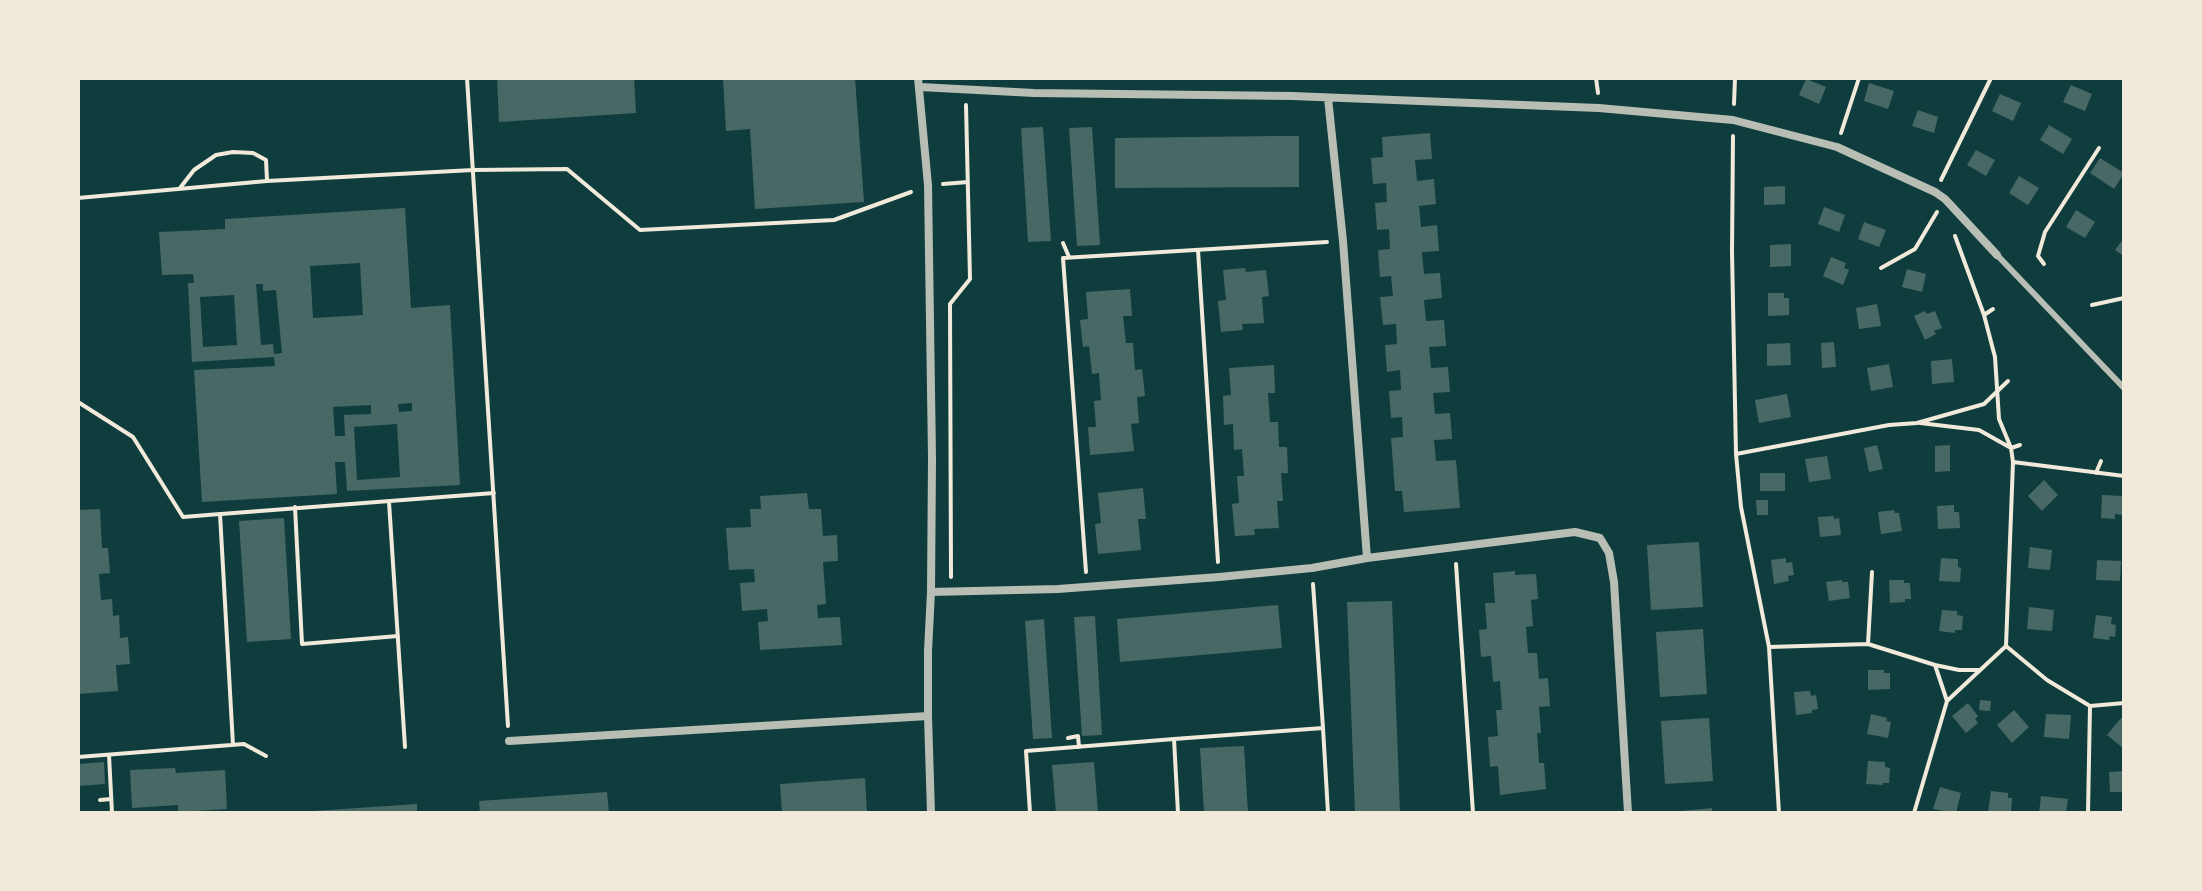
<!DOCTYPE html>
<html>
<head>
<meta charset="utf-8">
<style>
  body { margin:0 }
  #map { position:relative; width:2202px; height:891px; overflow:hidden; background:#0f3d3e; font-family:Cabin,sans-serif }
  canvas { display:block }
  .frame { position:absolute; inset:0; border:80px solid #f1e9da; pointer-events:none }
</style>
</head>
<body>
<div id="map">
<canvas width="2202" height="891"></canvas>
<div class="frame"></div>
</div>
<script>
const c = document.querySelector('canvas').getContext('2d');
c.lineJoin = 'round';
function paint(path, color) { c.fillStyle = color; c.fill(path, 'evenodd'); }
const poly = rows => new Path2D(rows.map(r => 'M' + r).join(''));
function trace(path, color, width, dash) { c.strokeStyle = color; c.lineWidth = width; c.lineCap = dash ? 'butt' : 'round'; c.setLineDash(dash || []); c.stroke(path); }
paint(poly([
  [497,78,634,78,636,113,499,122],
  [723,78,855,78,864,202,755,209,750,129,726,131],
  [1806,79,1826,87,1819,104,1799,95],
  [1869,83,1894,91,1888,109,1864,101],
  [2071,85,2092,94,2085,111,2063,102],
  [2000,94,2021,103,2013,121,1992,111],
  [1918,110,1938,117,1934,133,1912,126],
  [2049,125,2072,139,2063,154,2040,140],
  [1043,127,1051,241,1028,242,1021,128],
  [1092,127,1100,245,1077,246,1069,128],
  [1430,133,1432,159,1415,160,1417,181,1434,179,1436,204,1419,206,1421,227,1437,225,1439,251,1422,252,1424,274,1440,273,1442,298,1424,300,1426,321,1444,320,1446,346,1429,347,1431,368,1448,367,1450,392,1433,393,1435,414,1450,413,1452,439,1434,440,1436,461,1456,460,1460,508,1404,512,1402,491,1395,491,1391,438,1403,437,1402,417,1391,418,1389,391,1401,390,1400,370,1387,372,1385,345,1397,344,1396,324,1383,325,1380,297,1393,296,1391,276,1380,277,1378,250,1390,249,1389,229,1377,230,1375,203,1387,202,1386,183,1373,184,1371,158,1383,157,1382,137],
  [1276,136,1299,136,1299,187,1115,188,1115,138],
  [1976,150,1995,160,1986,176,1967,165],
  [2100,158,2124,173,2114,189,2090,173],
  [2019,176,2039,188,2028,205,2009,193],
  [1785,186,1785,204,1764,205,1764,187],
  [1824,207,1845,215,1839,232,1818,224],
  [405,208,411,308,450,305,460,485,347,491,345,462,335,462,337,494,202,502,194,370,275,366,274,357,192,362,188,283,194,283,193,274,162,275,159,232,225,229,225,219],
  [360,263,363,315,313,318,310,266],
  [256,284,263,284,263,291,276,290,282,353,274,354,273,344,261,345],
  [234,295,237,345,203,347,200,297],
  [412,403,412,411,399,412,398,404],
  [371,405,371,414,344,415,345,436,335,436,333,407],
  [397,424,400,477,357,480,354,427],
  [2076,210,2095,222,2085,238,2066,227],
  [1864,222,1886,230,1879,247,1858,239],
  [2124,238,2124,256,2115,250],
  [1791,244,1791,266,1770,267,1770,245],
  [1831,257,1846,263,1844,268,1849,270,1843,285,1823,276],
  [1245,268,1246,272,1266,270,1269,296,1262,297,1264,323,1242,324,1243,330,1221,332,1218,301,1226,300,1223,270],
  [1907,269,1926,274,1922,292,1902,287],
  [1130,289,1132,316,1123,316,1126,343,1133,343,1135,370,1142,369,1145,396,1137,397,1139,423,1131,424,1134,451,1090,455,1088,427,1096,427,1094,401,1101,400,1099,373,1092,374,1089,346,1083,347,1080,320,1088,319,1086,292],
  [1768,293,1784,293,1784,298,1789,298,1789,315,1768,316],
  [1877,304,1881,326,1859,329,1856,308],
  [1925,311,1927,314,1935,311,1942,328,1934,331,1936,334,1925,340,1914,316],
  [1834,342,1836,367,1822,368,1821,343],
  [1790,343,1791,365,1767,366,1767,344],
  [1952,359,1954,382,1932,384,1931,361],
  [1889,364,1893,387,1871,391,1867,368],
  [1274,365,1275,393,1268,393,1270,422,1278,422,1279,447,1287,447,1288,473,1281,473,1283,501,1277,501,1279,528,1254,529,1255,535,1235,536,1232,504,1239,503,1237,476,1244,476,1242,449,1234,450,1233,424,1224,425,1223,396,1231,395,1229,368],
  [1787,394,1791,417,1759,423,1755,400],
  [1877,445,1883,469,1869,472,1864,448],
  [1950,445,1950,471,1935,472,1935,446],
  [1827,456,1831,479,1809,482,1805,459],
  [1760,473,1785,473,1785,491,1760,491],
  [2044,480,2058,495,2042,511,2028,496],
  [1143,488,1146,519,1138,519,1141,550,1098,554,1095,524,1101,523,1098,493],
  [807,493,809,509,821,509,823,536,837,535,838,561,823,562,826,604,817,605,818,618,840,617,842,645,760,650,758,622,768,621,767,609,742,611,740,583,755,582,754,569,729,570,726,528,751,527,750,509,761,509,760,496],
  [2102,495,2124,496,2123,515,2115,514,2115,519,2101,518],
  [1756,500,1768,500,1768,515,1757,515],
  [1954,505,1954,512,1959,512,1960,528,1938,529,1937,506],
  [100,509,102,548,108,548,110,573,99,574,101,600,112,599,113,616,119,615,120,638,128,637,130,664,116,665,118,691,78,694,78,510],
  [1894,510,1895,513,1899,513,1902,531,1881,534,1878,512],
  [1834,516,1834,519,1839,518,1841,535,1820,537,1818,517],
  [284,518,291,639,247,642,239,521],
  [1699,542,1703,607,1651,610,1647,545],
  [2030,547,2052,550,2050,570,2028,568],
  [1786,558,1786,563,1792,562,1794,575,1788,576,1789,581,1774,584,1771,560],
  [1941,558,1958,559,1958,567,1961,568,1960,582,1939,581],
  [2097,560,2121,561,2120,581,2096,580],
  [1515,571,1515,575,1536,574,1538,599,1531,600,1533,626,1526,627,1528,653,1537,653,1539,679,1548,678,1550,706,1539,707,1541,733,1537,733,1539,763,1544,763,1546,789,1500,795,1498,766,1490,767,1488,737,1498,736,1496,710,1502,710,1500,681,1493,682,1491,656,1481,657,1479,630,1487,629,1485,603,1495,603,1493,573],
  [1842,580,1842,582,1848,582,1850,598,1829,601,1826,582],
  [1889,580,1904,580,1904,583,1910,583,1911,599,1905,599,1905,602,1890,603],
  [1392,601,1400,813,1355,813,1347,602],
  [1278,605,1282,648,1120,662,1117,619],
  [2029,607,2054,610,2052,631,2027,629],
  [1942,610,1957,611,1957,615,1963,616,1962,630,1955,630,1955,633,1939,631],
  [2096,615,2112,617,2111,624,2116,625,2115,637,2110,636,2109,640,2093,638],
  [1095,616,1102,735,1082,736,1074,617],
  [1044,619,1052,738,1033,739,1025,621],
  [1703,629,1707,694,1660,697,1656,632],
  [1868,670,1884,670,1884,673,1890,673,1890,689,1868,690],
  [1810,691,1811,696,1816,695,1818,709,1812,710,1812,713,1796,715,1794,692],
  [1980,700,1991,701,1990,711,1979,710],
  [1968,703,1978,716,1975,719,1978,723,1966,733,1952,716],
  [2014,710,2029,727,2012,743,1997,725],
  [1871,714,1887,718,1886,721,1891,722,1888,738,1867,734],
  [2046,714,2071,715,2069,739,2044,737],
  [1709,718,1713,781,1665,784,1661,721],
  [2121,718,2124,720,2124,749,2107,735],
  [1244,746,1248,813,1204,813,1200,748],
  [1868,761,1885,762,1885,767,1890,768,1889,783,1883,783,1883,785,1866,784],
  [104,762,105,784,78,786,78,764],
  [1094,762,1098,813,1056,813,1052,765],
  [175,768,176,773,225,770,227,809,178,812,178,805,132,808,130,770],
  [2124,771,2124,792,2110,792,2109,772],
  [865,778,867,813,782,813,780,784],
  [1940,787,1961,793,1956,813,1933,809],
  [1991,791,2008,793,2008,798,2012,798,2011,813,1988,812],
  [607,792,609,813,480,813,479,801],
  [2041,796,2068,799,2066,813,2039,813],
  [417,804,417,813,313,813,313,811],
  [1712,808,1712,813,1681,813,1681,811]
]), '#486865');
trace(poly([
  [467,78,508,726],
  [1596,78,1598,93],
  [1734,104,1735,78],
  [1841,133,1859,78],
  [1733,136,1732,252,1736,454,1741,507,1769,647,1779,813],
  [1941,180,1991,78],
  [943,184,968,182],
  [180,188,194,170,216,155,233,152,253,153,266,160,267,180],
  [78,198,267,181,473,170,567,169,640,230,834,220,911,192],
  [1955,236,1984,315,1995,357,1999,419,2011,448,2013,462,2006,646],
  [1063,243,1069,257],
  [1198,250,1218,562],
  [2044,264,2038,256,2045,232,2099,148],
  [1881,268,1915,249,1937,212],
  [2092,305,2124,298],
  [1984,315,1993,309],
  [78,402,133,437,183,517,220,514,233,745],
  [1920,423,1979,430,2011,448,2020,445],
  [1736,454,1889,425,1917,423,1984,404,2008,381],
  [2013,462,2124,476],
  [2096,473,2101,461],
  [389,502,405,747],
  [295,507,302,644,398,636],
  [221,514,494,493],
  [1456,564,1473,813],
  [1086,572,1063,258,1327,242],
  [951,577,950,304,970,279,966,105],
  [1868,644,1872,572],
  [1769,647,1868,644,1935,665,1947,701],
  [1935,665,1959,670,1980,670],
  [1323,728,1328,813],
  [1068,738,1078,736,1079,747],
  [1174,739,1323,728,1313,584],
  [109,755,112,813],
  [78,757,244,744,266,756],
  [100,800,111,799],
  [1030,813,1026,751,1174,739,1178,813],
  [1914,813,1947,701,2006,646,2047,680,2090,706,2124,703],
  [2088,813,2090,706]
]), '#f1e9da', 4);
trace(poly([
  [1997,255,2124,388]
]), '#b8beb3', 6);
trace(poly([
  [918,78,928,185,932,458,931,592,928,651,928,716,931,813],
  [920,87,1034,93,1292,96,1599,108,1733,120,1837,147,1935,192,1945,199,1997,255],
  [1328,98,1343,241,1367,558],
  [931,592,1058,589,1219,577,1312,568,1367,558,1575,532,1600,538,1609,553,1614,582,1628,813],
  [509,741,928,716]
]), '#b8beb3', 8);
</script>
</body>
</html>
